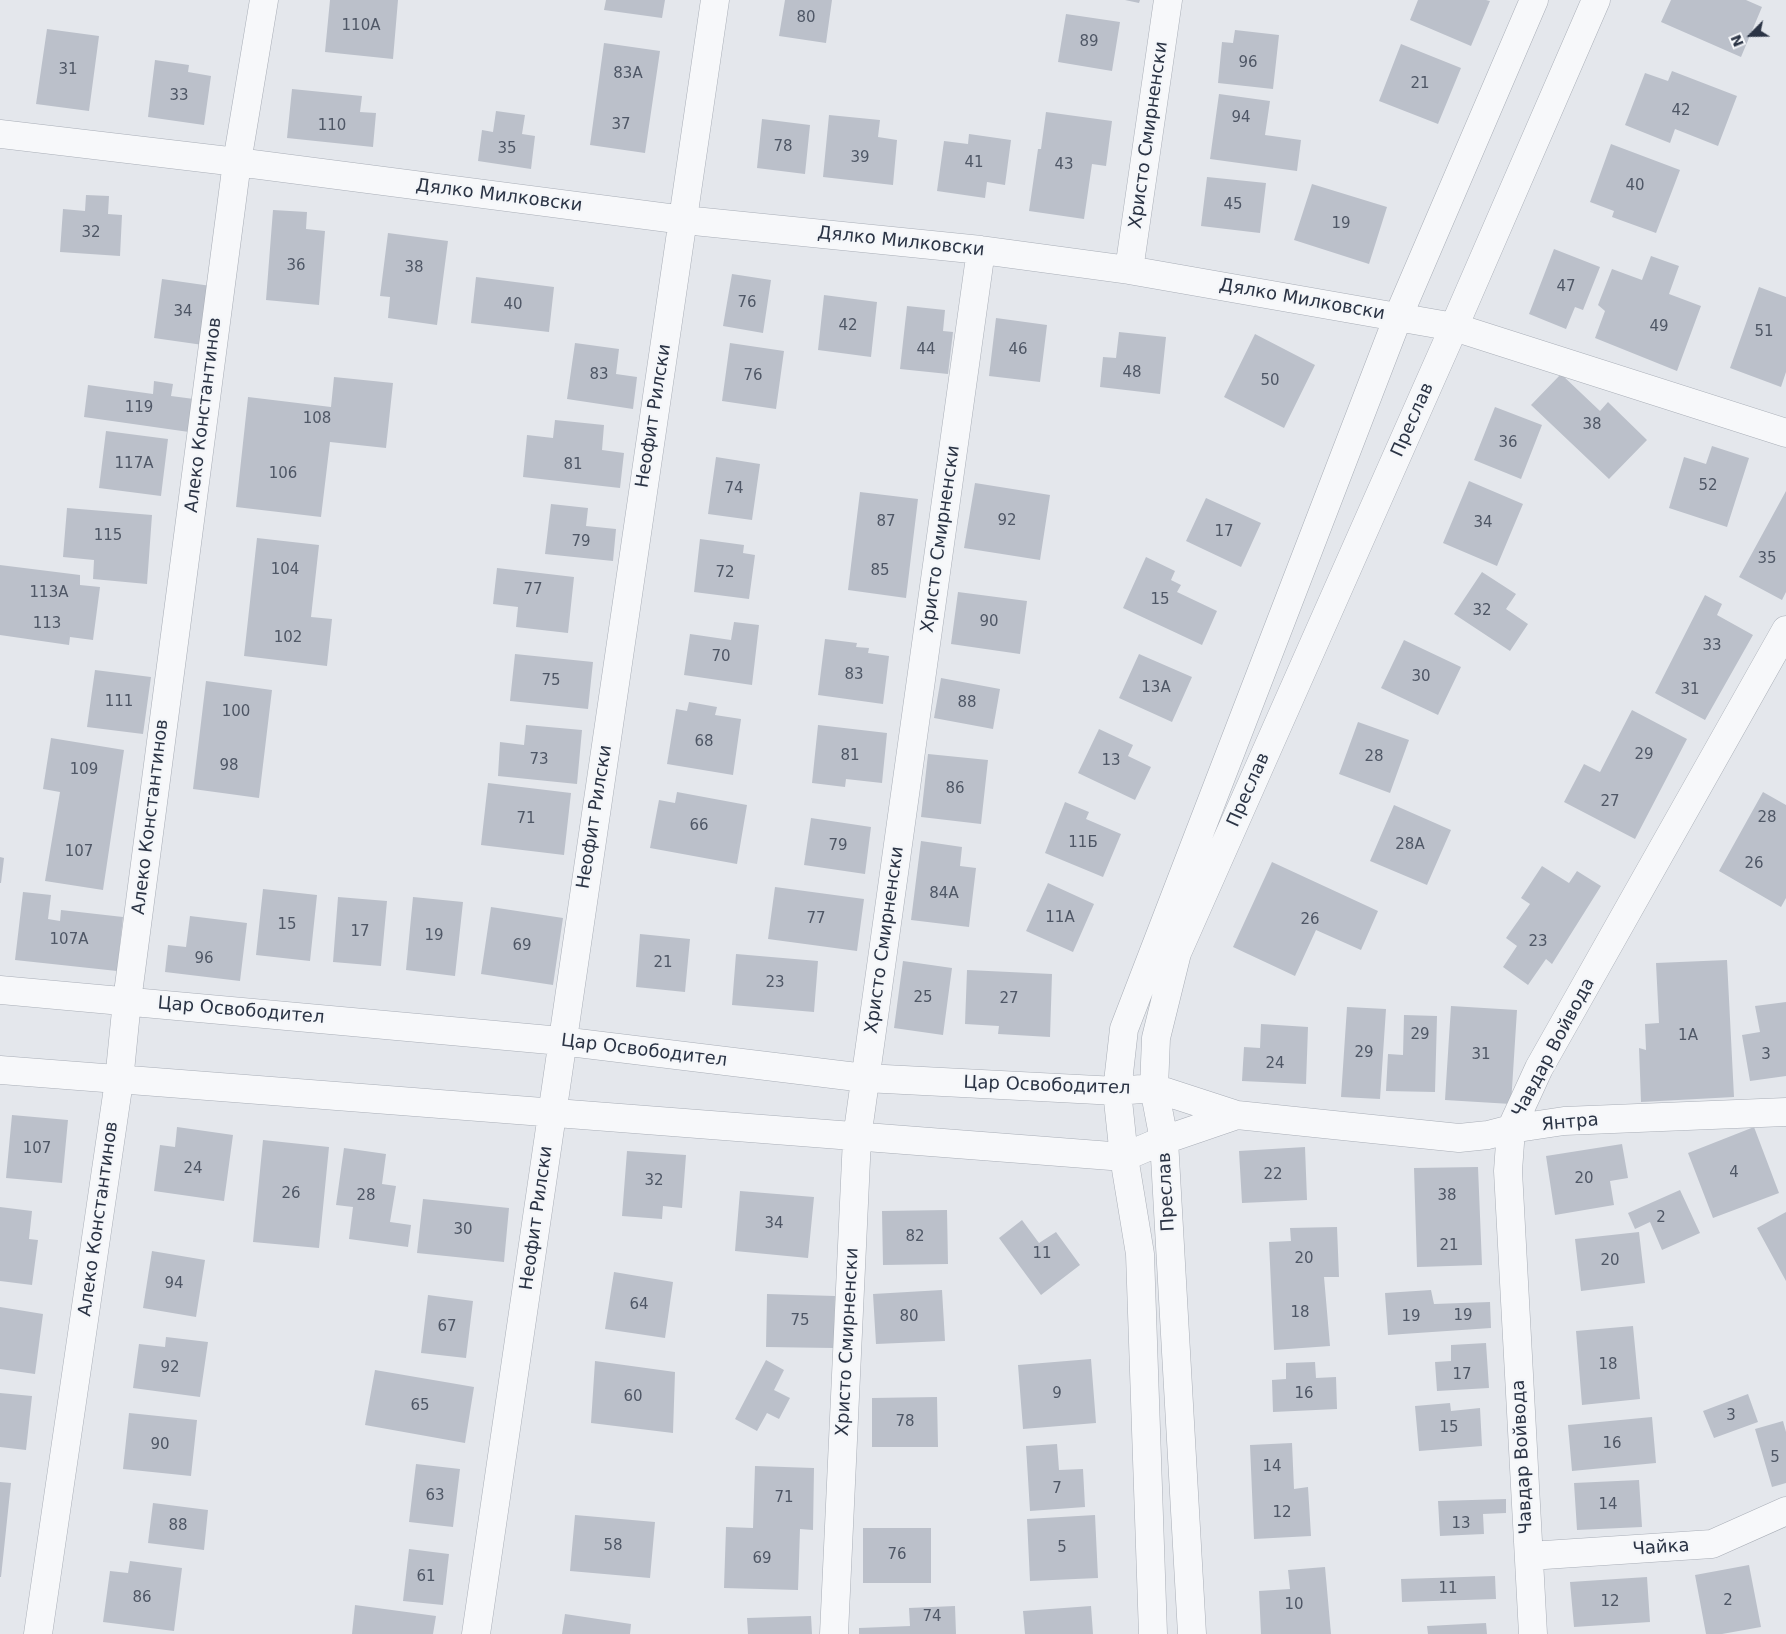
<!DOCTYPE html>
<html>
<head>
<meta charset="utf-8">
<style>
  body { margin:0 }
  #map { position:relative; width:1786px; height:1634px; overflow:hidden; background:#e4e7ec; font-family:"DejaVu Sans",sans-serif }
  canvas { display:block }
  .north { position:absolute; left:1726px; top:10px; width:50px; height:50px; -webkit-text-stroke:4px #f4f6f9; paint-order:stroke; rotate:247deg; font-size:14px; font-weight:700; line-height:20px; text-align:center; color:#2b3445 }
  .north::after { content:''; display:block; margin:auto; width:18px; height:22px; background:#2b3445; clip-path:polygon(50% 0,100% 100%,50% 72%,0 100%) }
</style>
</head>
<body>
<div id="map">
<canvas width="1786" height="1634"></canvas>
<div class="north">N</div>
</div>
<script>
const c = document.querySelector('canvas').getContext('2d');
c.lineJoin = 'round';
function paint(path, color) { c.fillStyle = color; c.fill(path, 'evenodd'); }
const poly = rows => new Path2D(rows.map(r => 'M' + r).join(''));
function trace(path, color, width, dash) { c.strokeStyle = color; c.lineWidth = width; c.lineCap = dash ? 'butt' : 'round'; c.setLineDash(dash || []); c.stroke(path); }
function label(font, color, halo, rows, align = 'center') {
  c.font = font + ' "DejaVu Sans",sans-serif'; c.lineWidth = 4.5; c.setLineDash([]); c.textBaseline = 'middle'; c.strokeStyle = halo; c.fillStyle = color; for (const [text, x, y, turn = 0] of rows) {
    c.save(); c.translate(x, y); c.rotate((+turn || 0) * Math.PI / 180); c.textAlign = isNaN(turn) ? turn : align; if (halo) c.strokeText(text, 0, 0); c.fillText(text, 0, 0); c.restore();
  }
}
paint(poly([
  [330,0,398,0,393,59,325,52],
  [606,0,665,0,662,18,604,10],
  [785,0,832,0,826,43,779,36],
  [1125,0,1140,0,1139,3],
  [1418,0,1486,0,1490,1,1471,46,1410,20],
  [1671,0,1746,0,1762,7,1741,57,1661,22],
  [1066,14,1120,22,1112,71,1058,62],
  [47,29,99,36,89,111,36,104],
  [1235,30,1279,35,1273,89,1218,83,1222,42,1233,43],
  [604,43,660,51,645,153,590,145],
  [1401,44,1461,68,1438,124,1379,101],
  [155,60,189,65,188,72,211,76,204,125,148,117],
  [1672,71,1737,96,1718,146,1675,129,1670,143,1625,125,1645,73,1668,81],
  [292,89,362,96,360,112,376,113,373,147,287,138],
  [1219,94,1270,101,1265,135,1301,140,1297,171,1210,159],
  [496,111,525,115,522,134,535,136,531,169,478,161,482,130,493,132],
  [1046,112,1112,121,1106,166,1092,164,1084,219,1029,211,1038,149,1041,149],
  [829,115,880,120,878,137,897,140,893,185,823,177],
  [762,119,810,125,805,174,757,168],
  [969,134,1011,140,1005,185,987,182,985,198,937,191,944,141,968,144],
  [1611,144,1680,170,1656,233,1612,217,1614,211,1590,202],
  [1207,177,1266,183,1260,233,1201,226],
  [1312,184,1387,207,1369,264,1294,240],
  [86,195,109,196,108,214,122,215,120,256,60,252,63,209,85,211],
  [273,210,307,212,306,229,325,231,319,305,266,300],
  [388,233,448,241,437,325,388,318,390,297,380,296],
  [1554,249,1600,267,1583,310,1575,307,1566,329,1529,314],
  [1651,256,1679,266,1669,294,1701,306,1677,371,1595,338,1605,311,1598,305,1612,269,1642,280],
  [732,274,771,280,763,333,723,326],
  [476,277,554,287,549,332,471,323],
  [162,279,211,286,203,345,154,338],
  [1759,287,1786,297,1786,372,1781,387,1730,368],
  [824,295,877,302,871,357,818,350],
  [907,306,945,310,943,331,953,332,948,374,900,369],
  [996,318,1047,325,1040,382,989,376],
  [1119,332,1166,337,1160,394,1100,387,1103,357,1116,358],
  [1255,334,1315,365,1284,428,1224,397],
  [575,343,619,349,616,374,637,377,633,409,567,399],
  [730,343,784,351,776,409,722,401],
  [1561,374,1600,411,1608,402,1647,440,1609,479,1531,405],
  [334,377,393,383,386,448,330,442,321,517,236,507,248,397,331,407],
  [154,381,173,384,171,396,194,399,189,432,84,417,88,385,153,394],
  [1495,407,1542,425,1521,479,1474,460],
  [555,420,604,425,602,450,624,453,620,488,523,477,527,435,553,438],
  [106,431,168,439,161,496,99,488],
  [1712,446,1749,458,1727,527,1669,508,1684,457,1706,464],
  [716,457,760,464,752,520,708,514],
  [1469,481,1523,504,1497,566,1443,543],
  [975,483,1050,495,1040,560,964,548],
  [1786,491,1786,592,1782,600,1739,577],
  [860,492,918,499,906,598,848,590],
  [1206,498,1261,523,1241,567,1186,541],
  [551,504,588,508,586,526,616,529,613,561,545,554],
  [67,508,152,515,147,584,93,579,94,560,63,557],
  [257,538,319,545,311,617,332,619,327,666,244,656],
  [700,539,744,545,743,553,755,555,749,599,694,592],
  [1146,557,1175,571,1171,580,1181,585,1177,592,1217,611,1202,645,1123,608],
  [0,565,80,575,80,585,100,587,93,640,70,637,69,645,0,635],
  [497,568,574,577,568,633,516,627,518,607,493,604],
  [1482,572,1516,594,1506,609,1528,624,1510,651,1454,614],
  [958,592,1027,601,1020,654,951,644],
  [1705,595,1722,604,1717,615,1753,635,1705,720,1655,693],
  [734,622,759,625,752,685,684,675,690,634,731,640],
  [825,639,857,643,856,647,869,648,868,653,889,656,883,704,818,695],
  [1404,640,1461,667,1438,715,1381,688],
  [515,654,593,662,588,709,510,701],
  [1139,654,1192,677,1172,722,1119,698],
  [95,670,151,677,143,734,87,727],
  [941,678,1000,689,993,729,934,718],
  [206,681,272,690,259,798,193,789],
  [689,702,717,707,715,715,741,719,733,775,667,764,676,709,687,711],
  [1632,710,1687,739,1635,839,1564,802,1584,764,1600,772],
  [1358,722,1409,740,1390,793,1339,774],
  [526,725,582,730,577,784,498,776,500,742,524,745],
  [818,725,887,733,882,783,846,779,845,787,812,783],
  [1099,729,1133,745,1128,756,1151,767,1135,800,1078,773],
  [51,738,124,750,103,890,45,881,60,792,43,789],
  [928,754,988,760,981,824,921,817],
  [488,783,571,793,564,855,481,845],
  [677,792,747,805,737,864,650,848,659,800,675,803],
  [1763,792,1786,805,1786,898,1781,907,1719,871],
  [1065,802,1089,812,1086,819,1121,834,1103,877,1045,853],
  [1394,805,1451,830,1427,885,1370,861],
  [811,818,871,827,865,874,804,865],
  [921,841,962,847,960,866,976,868,969,927,911,920],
  [0,857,4,858,1,883,0,883],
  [1272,862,1378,911,1361,950,1316,930,1295,976,1233,947],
  [1542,866,1569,883,1577,871,1601,886,1552,964,1546,959,1528,985,1503,967,1517,946,1506,938,1530,904,1521,898],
  [1048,883,1094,904,1073,952,1026,931],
  [775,887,864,899,857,951,768,939],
  [263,889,317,895,310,961,256,955],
  [23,892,51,895,48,919,60,921,61,910,123,917,117,971,15,960],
  [338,897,387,901,381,966,333,962],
  [413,897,463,902,455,976,406,970],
  [491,907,563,918,553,985,481,974],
  [190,916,247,923,240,981,165,972,168,945,186,947],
  [640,934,690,939,685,992,636,987],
  [736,954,818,961,814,1012,732,1005],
  [1727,960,1734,1097,1641,1102,1639,1048,1646,1050,1645,1024,1659,1023,1656,963],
  [903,961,952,968,943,1035,894,1028],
  [967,970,1052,974,1050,1037,998,1034,999,1026,965,1024],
  [1786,1002,1786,1076,1750,1081,1742,1035,1760,1032,1755,1006],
  [1451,1006,1517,1010,1511,1104,1445,1100],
  [1347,1007,1386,1009,1380,1099,1341,1097],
  [1404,1015,1437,1016,1435,1092,1386,1091,1388,1054,1403,1055],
  [1261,1024,1308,1027,1306,1084,1242,1081,1244,1047,1260,1048],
  [12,1115,68,1120,62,1183,6,1178],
  [177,1127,233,1135,224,1201,154,1191,160,1145,175,1147],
  [1754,1127,1779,1193,1713,1218,1688,1153],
  [263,1140,329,1147,319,1248,253,1242],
  [1622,1144,1628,1178,1610,1181,1614,1205,1555,1215,1546,1156],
  [1305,1147,1307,1200,1242,1203,1239,1151],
  [344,1148,386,1154,382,1184,396,1186,390,1222,411,1225,408,1247,349,1239,353,1207,336,1205],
  [627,1151,686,1155,682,1208,663,1206,662,1219,622,1216],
  [1478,1167,1482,1265,1417,1267,1414,1168],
  [1680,1190,1700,1233,1662,1250,1650,1222,1635,1229,1628,1213],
  [740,1191,814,1197,808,1258,735,1251],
  [423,1199,509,1208,504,1262,417,1253],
  [0,1207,32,1211,29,1239,38,1240,32,1285,0,1281],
  [947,1210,948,1264,883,1265,882,1211],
  [1786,1212,1786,1281,1757,1228],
  [1022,1220,1039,1243,1056,1232,1080,1265,1041,1295,999,1238],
  [1337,1227,1339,1277,1324,1277,1330,1346,1274,1350,1269,1242,1291,1241,1290,1228],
  [1639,1232,1645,1283,1581,1291,1575,1239],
  [152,1251,205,1260,196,1317,143,1308],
  [614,1272,673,1282,665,1338,605,1329],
  [942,1290,945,1341,876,1344,873,1294],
  [1431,1290,1434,1304,1490,1302,1491,1328,1388,1335,1385,1293],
  [767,1294,835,1296,834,1348,766,1347],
  [428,1295,473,1301,466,1358,421,1353],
  [0,1307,43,1314,35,1374,0,1369],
  [1633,1326,1640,1399,1582,1405,1576,1331],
  [166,1337,208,1342,200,1397,133,1388,139,1344,165,1347],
  [1486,1343,1489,1388,1437,1391,1435,1362,1451,1361,1451,1345],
  [1091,1359,1096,1423,1023,1429,1018,1365],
  [766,1360,784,1370,774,1390,790,1398,779,1419,767,1413,757,1431,735,1419],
  [595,1361,675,1372,673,1433,591,1423],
  [1315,1362,1316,1378,1336,1377,1337,1409,1273,1412,1272,1380,1286,1379,1286,1363],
  [375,1370,474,1387,465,1443,365,1425],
  [0,1393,32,1396,26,1450,0,1447],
  [1748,1394,1758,1422,1714,1438,1703,1411],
  [937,1397,938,1447,872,1447,872,1398],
  [1450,1403,1451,1411,1480,1408,1482,1446,1419,1451,1415,1406],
  [129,1413,197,1420,191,1476,123,1469],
  [1652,1417,1656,1463,1572,1471,1568,1425],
  [1783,1421,1786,1432,1786,1483,1772,1487,1755,1429],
  [1292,1443,1294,1489,1308,1487,1311,1536,1254,1539,1250,1445],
  [1057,1444,1059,1470,1083,1469,1085,1507,1030,1511,1026,1446],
  [416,1464,460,1469,453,1527,409,1522],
  [755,1466,814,1468,813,1530,800,1529,798,1590,724,1588,726,1527,753,1528],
  [1639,1480,1642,1527,1577,1530,1574,1483],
  [0,1482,11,1483,1,1577,0,1577],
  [1506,1499,1506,1513,1483,1514,1484,1534,1440,1536,1438,1501],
  [153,1503,208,1510,204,1550,148,1543],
  [575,1515,655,1522,650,1578,570,1571],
  [1095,1515,1098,1578,1030,1581,1027,1519],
  [863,1528,931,1528,931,1583,863,1583],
  [409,1549,449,1554,443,1605,403,1601],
  [130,1561,182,1568,174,1631,103,1622,110,1571,128,1573],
  [1749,1565,1761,1627,1722,1634,1706,1634,1695,1575],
  [1325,1567,1331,1634,1261,1634,1259,1591,1290,1589,1288,1570],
  [1495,1576,1496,1599,1402,1602,1401,1579],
  [1647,1577,1650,1622,1574,1627,1570,1582],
  [355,1605,436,1616,433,1634,352,1634],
  [955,1606,956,1634,859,1634,859,1628,910,1626,909,1608],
  [1091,1606,1093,1634,1025,1634,1023,1611],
  [565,1614,631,1624,630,1634,562,1634],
  [811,1616,812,1634,748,1634,747,1618],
  [1486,1623,1487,1634,1428,1634,1427,1626]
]), '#bbc0ca');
const minor = poly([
  [0,134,237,162,684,220,981,250,1129,270,1454,327,1786,433],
  [1129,270,1168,0],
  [0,990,561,1041,865,1078,1117,1091,1154,1088,1237,1115,1459,1138,1488,1135,1511,1129,1564,1121,1786,1112],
  [0,1070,1124,1157,1164,1140,1237,1115],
  [1529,1556,1712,1544,1786,1511],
  [38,1634,119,1081,127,1001,237,162,264,0],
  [476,1634,715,0],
  [834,1634,857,1138,981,250],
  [1153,1634,1140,1254,1124,1157,1117,1091,1124,1029,1398,317,1534,0],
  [1192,1634,1164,1140,1154,1088,1156,1038,1177,953,1454,327,1596,0],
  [1533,1634,1508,1171,1511,1129,1539,1068,1786,630]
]);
trace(minor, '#a9aeb7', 29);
trace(minor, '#f7f8fa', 28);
label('15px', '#4f5766', null, [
  ["80",806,18],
  ["110А",361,26],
  ["89",1089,42],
  ["96",1248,63],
  ["31",68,70],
  ["83А",628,74],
  ["21",1420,84],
  ["33",179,96],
  ["42",1681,111],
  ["94",1241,118],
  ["37",621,125],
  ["110",332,126],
  ["78",783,147],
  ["35",507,149],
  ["39",860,158],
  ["41",974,163],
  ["43",1064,165],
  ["40",1635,186],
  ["45",1233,205],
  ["19",1341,224],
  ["32",91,233],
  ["36",296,266],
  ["38",414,268],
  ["47",1566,287],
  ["76",747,303],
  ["40",513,305],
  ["34",183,312],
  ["42",848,326],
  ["49",1659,327],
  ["51",1764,332],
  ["44",926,350],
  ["46",1018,350],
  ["48",1132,373],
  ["83",599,375],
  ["76",753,376],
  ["50",1270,381],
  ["119",139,408],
  ["108",317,419],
  ["38",1592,425],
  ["36",1508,443],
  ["117А",134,464],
  ["81",573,465],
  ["106",283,474],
  ["52",1708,486],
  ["74",734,489],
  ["92",1007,521],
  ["87",886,522],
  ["34",1483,523],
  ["17",1224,532],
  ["115",108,536],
  ["79",581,542],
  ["35",1767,559],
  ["104",285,570],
  ["85",880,571],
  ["72",725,573],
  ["77",533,590],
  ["113А",49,593],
  ["15",1160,600],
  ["32",1482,611],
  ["90",989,622],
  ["113",47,624],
  ["102",288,638],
  ["33",1712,646],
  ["70",721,657],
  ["83",854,675],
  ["30",1421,677],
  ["75",551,681],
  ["13А",1156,688],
  ["31",1690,690],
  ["111",119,702],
  ["88",967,703],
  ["100",236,712],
  ["68",704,742],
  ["29",1644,755],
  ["81",850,756],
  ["28",1374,757],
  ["73",539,760],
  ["13",1111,761],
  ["98",229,766],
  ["109",84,770],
  ["86",955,789],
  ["27",1610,802],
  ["28",1767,818],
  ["71",526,819],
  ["66",699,826],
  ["11Б",1083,843],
  ["28А",1410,845],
  ["79",838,846],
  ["107",79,852],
  ["26",1754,864],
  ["84А",944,894],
  ["11А",1060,918],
  ["77",816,919],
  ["26",1310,920],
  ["15",287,925],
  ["17",360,932],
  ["19",434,936],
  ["107А",69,940],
  ["23",1538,942],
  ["69",522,946],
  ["96",204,959],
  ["21",663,963],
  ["23",775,983],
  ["25",923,998],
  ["27",1009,999],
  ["29",1420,1035],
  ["1А",1688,1036],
  ["29",1364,1053],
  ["31",1481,1055],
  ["3",1766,1055],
  ["24",1275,1064],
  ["107",37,1149],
  ["24",193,1169],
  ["4",1734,1173],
  ["22",1273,1175],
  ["20",1584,1179],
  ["32",654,1181],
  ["26",291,1194],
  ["28",366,1196],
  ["38",1447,1196],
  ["2",1661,1218],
  ["34",774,1224],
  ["30",463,1230],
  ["82",915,1237],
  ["21",1449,1246],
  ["11",1042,1254],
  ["20",1304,1259],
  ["20",1610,1261],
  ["94",174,1284],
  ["64",639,1305],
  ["18",1300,1313],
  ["19",1463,1316],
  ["80",909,1317],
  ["19",1411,1317],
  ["75",800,1321],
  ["67",447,1327],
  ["18",1608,1365],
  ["92",170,1368],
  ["17",1462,1375],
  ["9",1057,1394],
  ["16",1304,1394],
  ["60",633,1397],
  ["65",420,1406],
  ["3",1731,1416],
  ["78",905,1422],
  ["15",1449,1428],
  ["16",1612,1444],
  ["90",160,1445],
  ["5",1775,1458],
  ["14",1272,1467],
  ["7",1057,1489],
  ["63",435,1496],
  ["71",784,1498],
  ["14",1608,1505],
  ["12",1282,1513],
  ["13",1461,1524],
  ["88",178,1526],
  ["58",613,1546],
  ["5",1062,1548],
  ["76",897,1555],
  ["69",762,1559],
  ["61",426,1577],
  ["11",1448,1589],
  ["86",142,1598],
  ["2",1728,1601],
  ["12",1610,1602],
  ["10",1294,1605],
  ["74",932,1617]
]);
label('18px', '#2b3445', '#f4f6f9', [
  ["Христо Смирненски",1149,135,-82],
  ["Дялко Милковски",499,196,7],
  ["Дялко Милковски",901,242,6],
  ["Дялко Милковски",1302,300,10],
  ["Алеко Константинов",204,415,-83],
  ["Неофит Рилски",654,416,-81],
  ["Преслав",1413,420,-66],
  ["Христо Смирненски",941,539,-82],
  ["Преслав",1249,790,-66],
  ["Алеко Константинов",151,817,-83],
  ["Неофит Рилски",595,817,-81],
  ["Христо Смирненски",885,940,-82],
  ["Цар Освободител",241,1011,5],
  ["Чавдар Войвода",1554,1048,-62],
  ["Цар Освободител",644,1051,7],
  ["Цар Освободител",1047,1086,2],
  ["Янтра",1570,1123,-5],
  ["Преслав",1167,1192,-93],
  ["Неофит Рилски",537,1218,-82],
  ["Алеко Константинов",99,1219,-82],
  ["Христо Смирненски",848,1342,-87],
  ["Чавдар Войвода",1523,1457,-93],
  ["Чайка",1661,1548,-4]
]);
</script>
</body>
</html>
